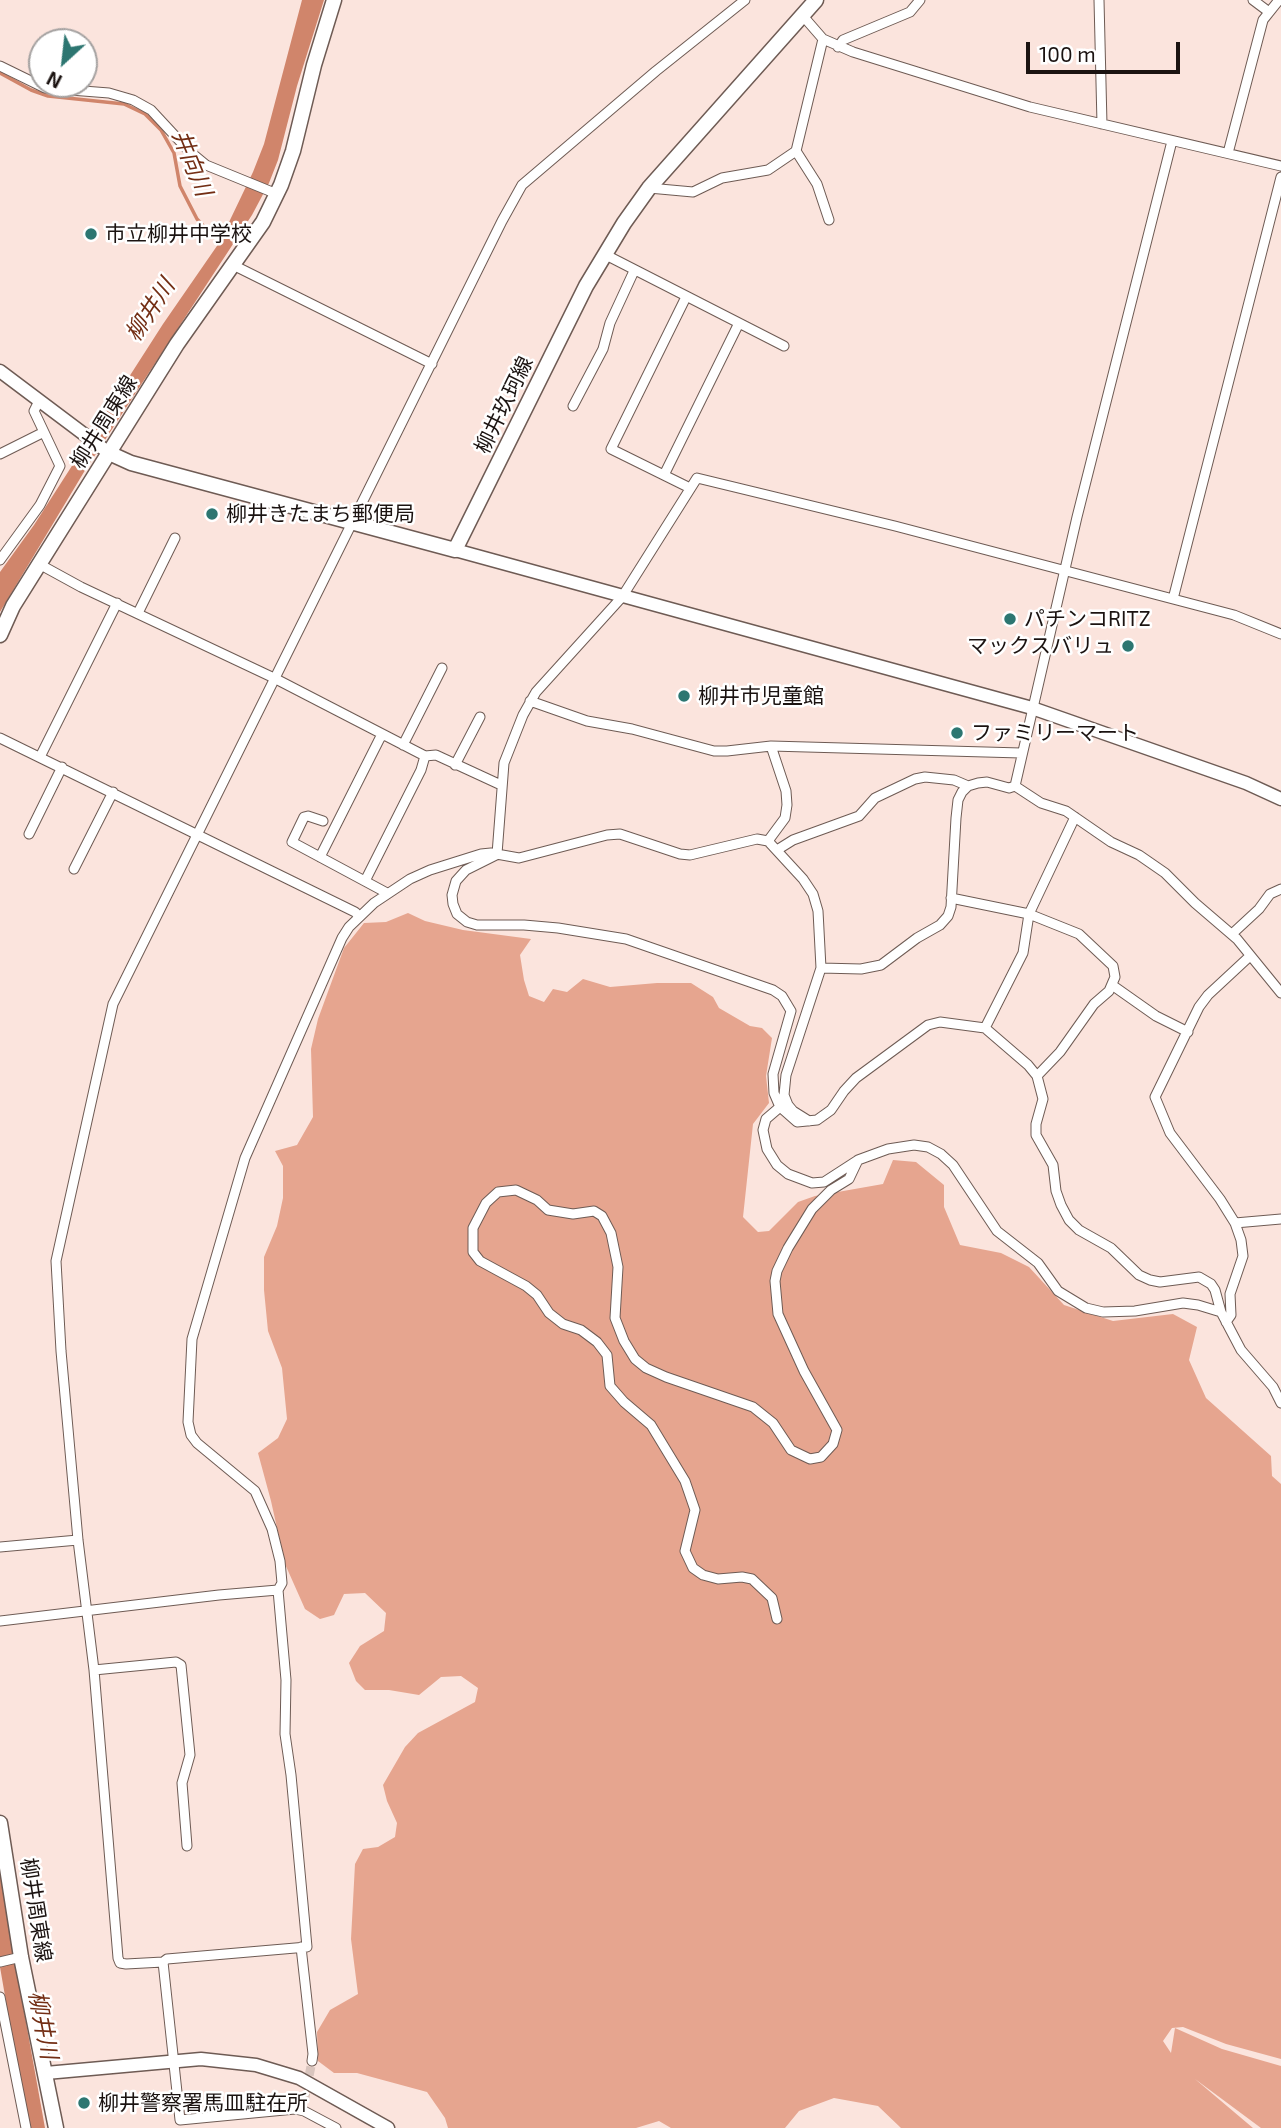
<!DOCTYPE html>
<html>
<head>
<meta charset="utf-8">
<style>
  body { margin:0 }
  #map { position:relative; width:1281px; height:2128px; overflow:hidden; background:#fbe4dd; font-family:"Exo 2",sans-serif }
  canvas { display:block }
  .north { position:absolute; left:28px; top:28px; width:70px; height:70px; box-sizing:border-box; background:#fff; border:2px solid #a4a1a0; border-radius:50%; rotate:207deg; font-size:19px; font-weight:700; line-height:28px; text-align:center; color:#1b1311 }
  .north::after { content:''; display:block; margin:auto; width:24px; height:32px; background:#2d7671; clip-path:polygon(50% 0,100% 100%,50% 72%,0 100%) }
  .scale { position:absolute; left:1026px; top:42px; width:154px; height:32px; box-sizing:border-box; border:4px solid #1b1311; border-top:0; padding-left:9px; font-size:21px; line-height:24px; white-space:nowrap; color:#1b1311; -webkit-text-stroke:5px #fff; paint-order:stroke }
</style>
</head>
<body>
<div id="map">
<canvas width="1281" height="2128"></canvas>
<div class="north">N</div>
<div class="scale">100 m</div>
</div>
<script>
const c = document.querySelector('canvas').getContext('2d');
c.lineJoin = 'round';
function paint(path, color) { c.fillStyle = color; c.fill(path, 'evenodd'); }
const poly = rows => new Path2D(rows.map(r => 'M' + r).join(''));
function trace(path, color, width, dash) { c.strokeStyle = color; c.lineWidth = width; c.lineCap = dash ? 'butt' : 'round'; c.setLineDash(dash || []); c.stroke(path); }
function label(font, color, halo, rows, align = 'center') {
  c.font = font + ' "Exo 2","Noto Sans JP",sans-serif'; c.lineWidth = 5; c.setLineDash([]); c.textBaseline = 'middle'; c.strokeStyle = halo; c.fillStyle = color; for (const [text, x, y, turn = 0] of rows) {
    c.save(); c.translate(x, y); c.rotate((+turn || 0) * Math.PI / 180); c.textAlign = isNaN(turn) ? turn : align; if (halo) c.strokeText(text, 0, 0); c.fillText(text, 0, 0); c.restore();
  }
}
paint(poly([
  [408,913,425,921,463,930,531,939,520,955,524,980,529,996,544,1002,553,989,567,992,583,979,610,987,657,983,691,983,713,997,719,1008,750,1026,762,1028,772,1038,766,1076,769,1103,753,1124,743,1217,758,1232,769,1231,798,1202,815,1196,883,1184,893,1160,916,1162,944,1185,944,1207,960,1245,1001,1253,1029,1267,1064,1305,1113,1321,1173,1314,1197,1327,1189,1360,1206,1398,1271,1456,1272,1476,1281,1484,1281,2059,1226,2044,1183,2027,1172,2028,1163,2041,1171,2053,1175,2028,1222,2049,1281,2066,1281,2128,1261,2128,1195,2079,1253,2128,901,2128,878,2106,834,2098,799,2111,785,2128,671,2128,659,2121,636,2128,448,2128,445,2118,427,2092,357,2073,334,2073,318,2061,317,2032,330,2010,358,1994,351,1939,355,1864,363,1849,378,1847,395,1837,397,1823,387,1801,383,1785,405,1747,418,1733,475,1702,478,1688,461,1676,441,1677,419,1695,389,1690,365,1690,356,1681,349,1663,360,1646,384,1631,386,1613,365,1593,344,1594,334,1615,320,1619,305,1609,285,1564,271,1501,258,1453,278,1438,287,1419,282,1368,268,1331,264,1290,264,1257,277,1226,283,1198,283,1166,275,1151,297,1145,313,1117,311,1049,318,1019,344,948,364,923,386,922]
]), '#e6a58f');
paint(poly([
  [302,0,324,0,297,86,278,160,269,183,252,215,84,472,0,612,0,572,34,525,163,324,219,243,253,172,264,144],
  [0,1870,13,1950,45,2128,30,2128,10,2025,0,1967]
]), '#d0856b');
trace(poly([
  [0,73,31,90,48,96,124,104,145,114,161,130,174,153,180,186,197,219,209,232,225,240]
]), '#d0856b', 3.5);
trace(poly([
  [304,2102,312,2061]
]), '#d9c5be', 9, [9, 4.5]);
const street = poly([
  [1099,0,1102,124],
  [1253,0,1269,12],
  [803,16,823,39,853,52,1030,107,1281,166],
  [838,47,843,40,910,12,920,0],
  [0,66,45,88,109,93,133,100,151,110,189,151,206,165,277,194],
  [1172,141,1077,517,1015,786,1041,803,1066,811,1111,842,1139,855,1165,873,1195,903,1237,939,1281,993],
  [796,151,817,184,829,220],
  [1228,153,1263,20,1279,0],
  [649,188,693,192,722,178,768,170,796,151,823,39],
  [604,254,784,346],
  [233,265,432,364],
  [686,297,611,449,690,488],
  [573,406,603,349,610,323,634,271],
  [0,454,42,433],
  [664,475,739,323],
  [0,560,40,505,60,466,34,411,39,401],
  [39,564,81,587,274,678,425,756,436,755,501,785],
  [1173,599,1281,177],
  [138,613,175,538],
  [530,701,587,721,632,729,714,751,727,751,771,746,1021,753],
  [0,738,355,912,359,916],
  [403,745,442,668],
  [40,757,117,603],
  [455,765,480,717],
  [323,821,308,816,304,817,292,842,387,893],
  [29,834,62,767],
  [768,841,785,818,787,805,786,791,771,746],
  [777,850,793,840,859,816,875,798,915,779,925,777,954,780,968,786],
  [497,854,504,763,523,715,536,692,622,597,697,478,895,526,1173,599,1234,615,1281,634],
  [496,855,466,870,456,881,452,895,453,904,457,914,467,922,477,925,524,925,558,928,626,939,773,990,782,996,791,1011,773,1074,774,1093,780,1107],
  [320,857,380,738,384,735],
  [74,869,113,792],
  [365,881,421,770,425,756],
  [951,898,1029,914,1079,934,1113,966,1115,977,1109,991,1094,1004,1060,1052,1037,1076],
  [1232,934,1259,909,1270,894,1281,889],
  [821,968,861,969,881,965,917,938,940,925,948,916,951,907,956,818,958,800,962,792,968,786,978,783,987,782,1009,788,1015,786],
  [1112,985,1156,1016,1188,1032],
  [985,1028,1023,953,1029,914,1075,817],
  [1235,1223,1281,1219],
  [1221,1312,1198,1305,1183,1303,1135,1311,1103,1312,1086,1308,1058,1291,1038,1263,997,1231,953,1165,941,1154,928,1147,914,1145,888,1149,858,1160,824,1182,812,1183,788,1174,777,1165,767,1149,763,1130,766,1119,780,1107,797,1122,817,1120,831,1110,844,1091,856,1078,928,1025,940,1022,985,1028,1028,1065,1037,1076,1043,1099,1036,1124,1036,1135,1053,1165,1056,1191,1061,1205,1069,1220,1079,1230,1111,1248,1139,1275,1150,1280,1160,1282,1199,1277,1211,1284,1215,1290,1221,1312,1241,1350,1273,1387,1281,1403],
  [1226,1322,1231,1315,1230,1294,1243,1256,1241,1240,1235,1223,1220,1199,1170,1133,1155,1097,1199,1007,1208,995,1250,956],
  [0,1547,78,1540],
  [777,1619,772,1598,752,1579,742,1577,718,1579,703,1575,693,1568,685,1551,695,1510,685,1481,651,1425,624,1402,610,1386,607,1355,597,1342,581,1330,563,1324,549,1313,537,1295,526,1286,480,1261,473,1252,473,1228,486,1203,498,1192,516,1190,537,1200,548,1210,573,1214,594,1211,602,1216,611,1233,618,1267,615,1318,624,1341,635,1359,646,1368,666,1377,753,1407,773,1423,791,1450,810,1459,821,1457,833,1444,837,1430,804,1371,778,1314,775,1281,777,1271,788,1248,812,1209,831,1190,849,1179,858,1160],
  [0,1621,219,1595,278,1590],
  [94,1670,176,1662,181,1665,190,1755,182,1783,187,1846],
  [301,1947,313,2054,312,2061],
  [0,1962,21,1957],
  [163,1962,167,1959,307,1947,291,1775,285,1734,286,1680,278,1590,282,1583,280,1561,272,1529,255,1491,197,1443,191,1435,188,1422,192,1339,245,1158,342,938,349,927,374,903,410,879,430,870,481,854,491,853,519,858,607,835,620,834,680,854,690,855,757,839,768,841,803,879,813,894,818,911,821,968,786,1075,784,1095,788,1105,793,1111,809,1121],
  [0,1997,26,2128],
  [336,2128,304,2111,295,2109,180,2120,163,1962,126,1964,120,1963,118,1958,94,1670,78,1540,61,1351,56,1261,113,1004,502,221,522,185,656,71,745,0]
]);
const secondary = poly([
  [0,371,109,453],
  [455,550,1032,708,1246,783,1281,799],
  [46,2073,201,2059,256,2065,299,2078,388,2128]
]);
const primary = poly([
  [109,453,131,463,455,550,586,286,624,223,649,188,816,0],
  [0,635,13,606,177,344,263,222,281,185,293,151,314,65,334,0],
  [0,1823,21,1957,56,2128]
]);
trace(street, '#6e5b54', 11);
trace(secondary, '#6e5b54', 15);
trace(primary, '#6e5b54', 17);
trace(street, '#fff', 9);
trace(secondary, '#fff', 12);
trace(primary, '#fff', 14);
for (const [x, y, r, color] of [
  [91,234,7,"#2d7671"],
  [212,514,7,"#2d7671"],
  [1010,619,7,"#2d7671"],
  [1128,646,7,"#2d7671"],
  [684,696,7,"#2d7671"],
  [957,733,7,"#2d7671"],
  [84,2103,7,"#2d7671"]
]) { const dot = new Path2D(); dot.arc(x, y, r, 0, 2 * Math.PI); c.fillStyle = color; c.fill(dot); trace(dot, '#fff', 2.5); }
label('21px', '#1b1311', '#fff', [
  ["市立柳井中学校",105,234],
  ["柳井きたまち郵便局",226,514],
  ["パチンコRITZ",1024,619],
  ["マックスバリュ",1114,646,"right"],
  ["柳井市児童館",698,696],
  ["ファミリーマート",971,733],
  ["柳井警察署馬皿駐在所",98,2103]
], 'left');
label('21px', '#1b1311', '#fff', [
  ["柳井玖珂線",504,405,-64],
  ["柳井周東線",104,422,-58],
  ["柳井周東線",36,1910,81]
]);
label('italic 23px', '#732e14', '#fff', [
  ["井向川",192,163,68],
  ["柳井川",150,310,-57],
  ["柳井川",43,2025,79]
]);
</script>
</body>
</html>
